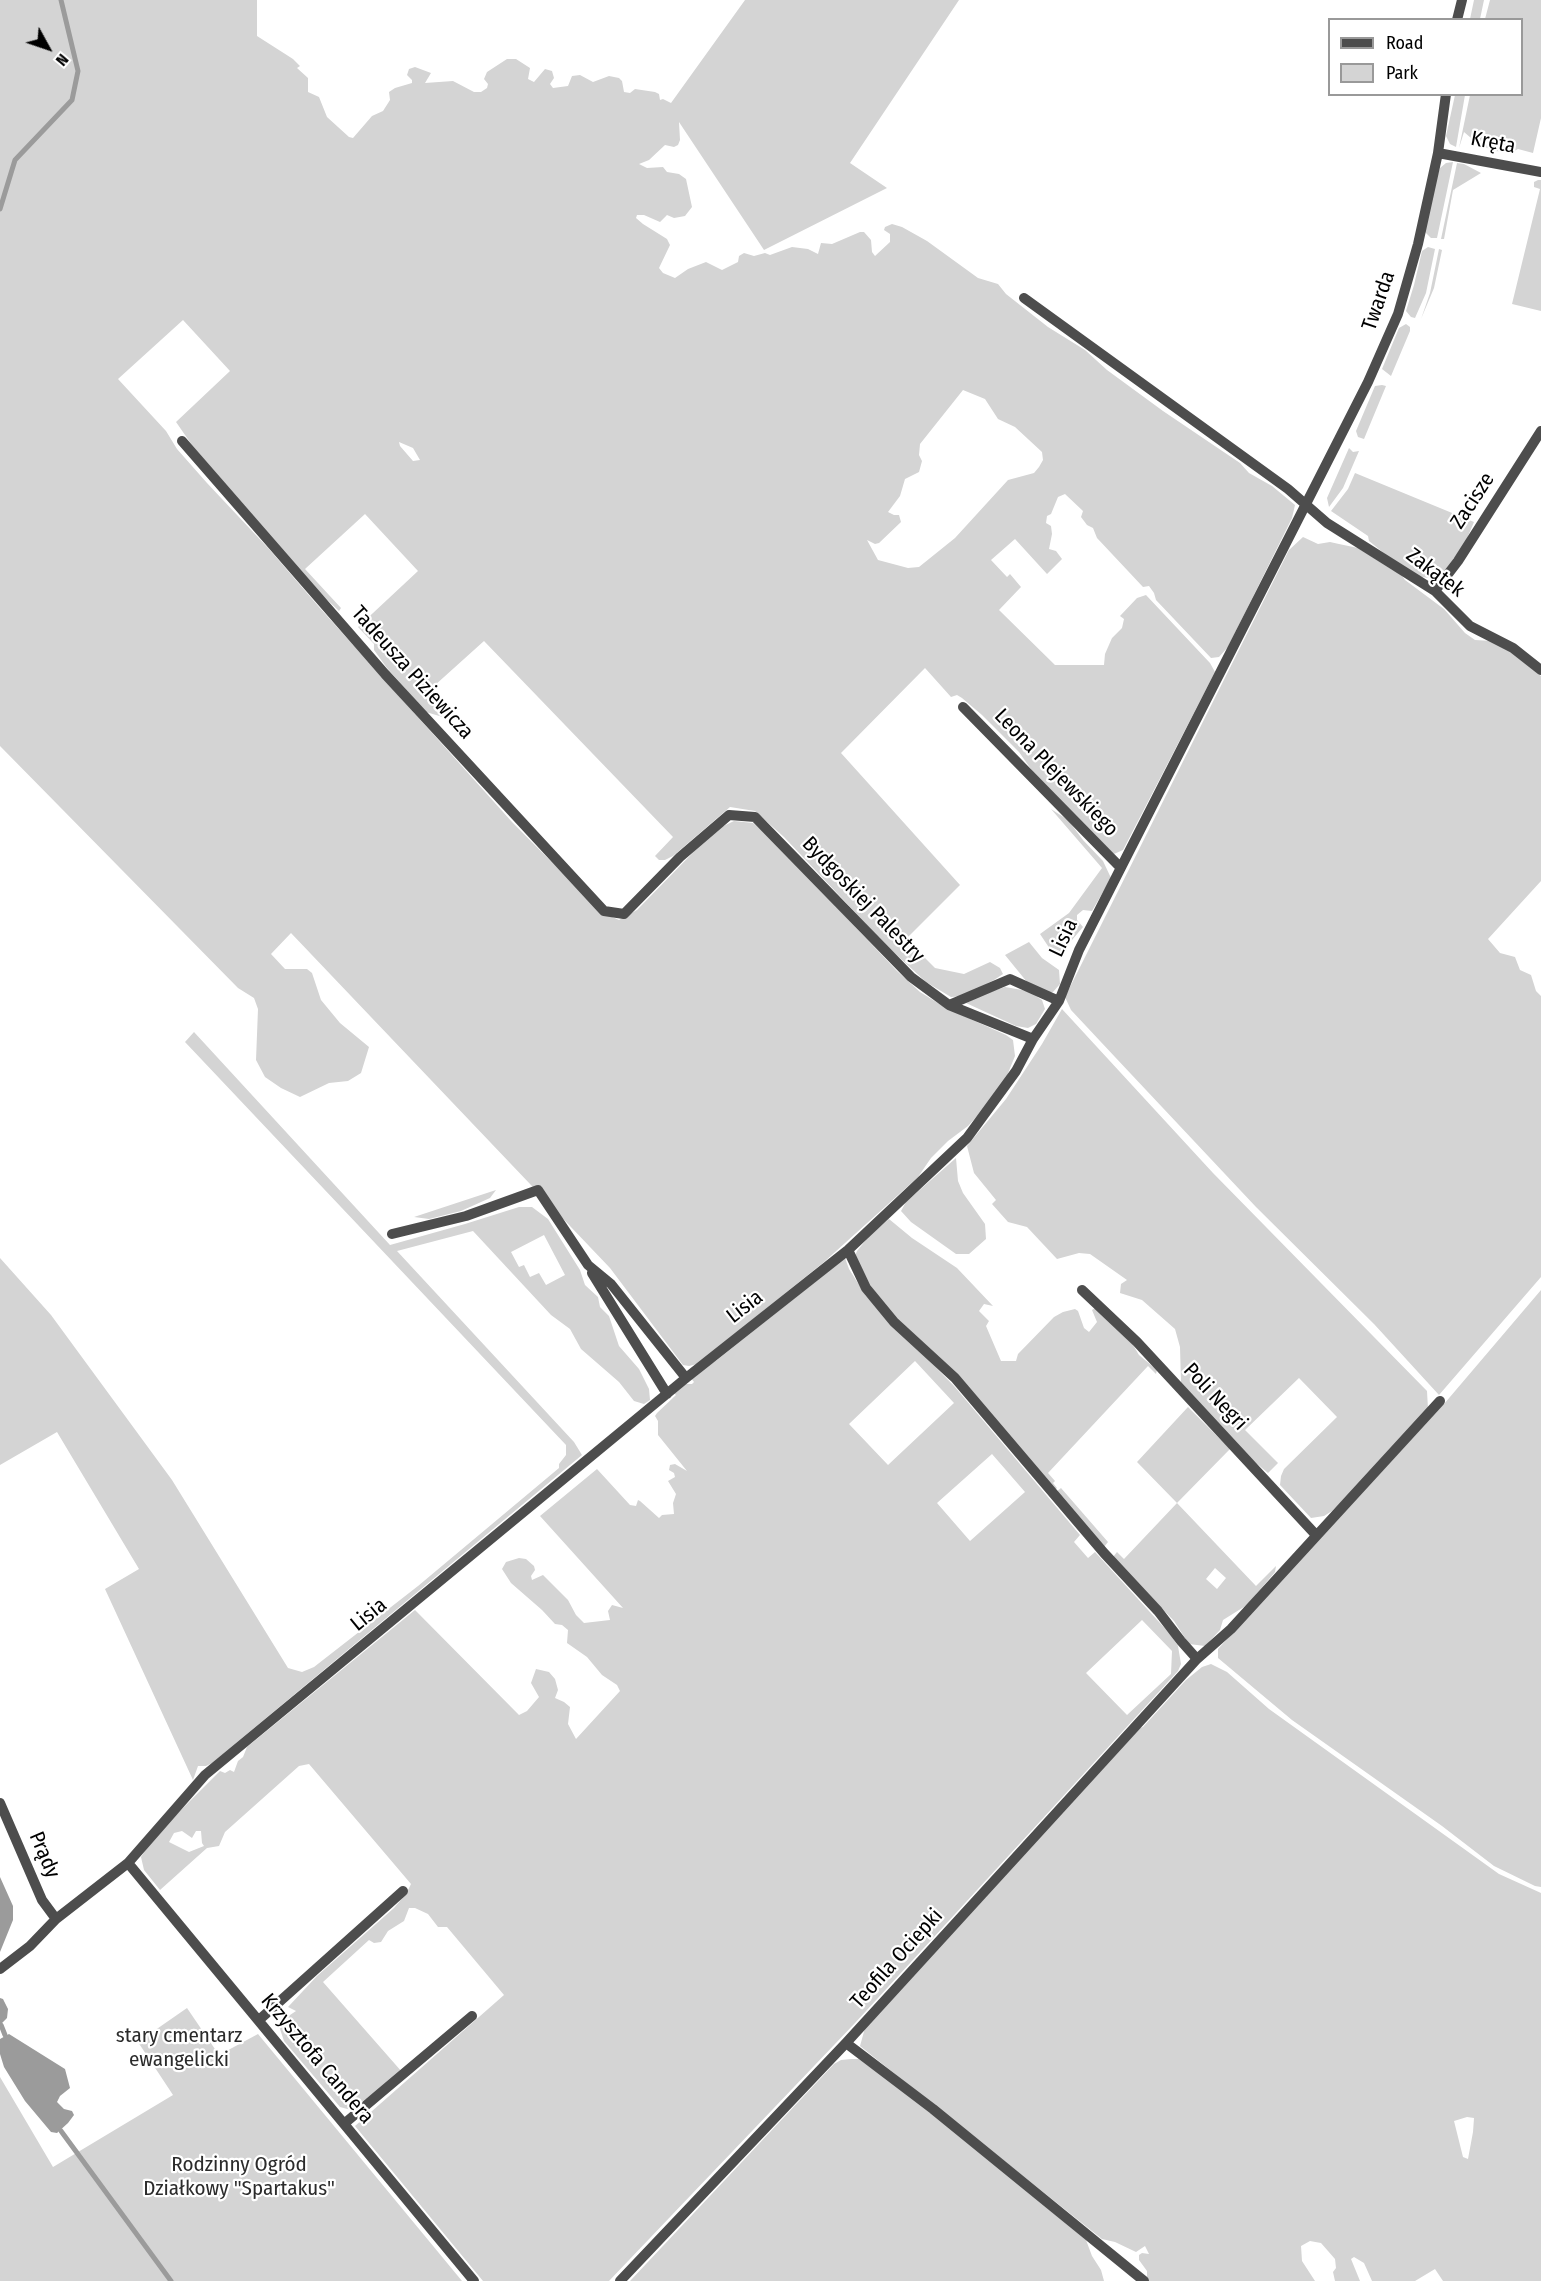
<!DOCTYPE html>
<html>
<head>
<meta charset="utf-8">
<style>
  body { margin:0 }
  #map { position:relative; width:1541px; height:2281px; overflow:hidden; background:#fff; font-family:"Fira Sans Condensed",sans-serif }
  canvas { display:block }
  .legend { position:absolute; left:1328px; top:18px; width:195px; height:78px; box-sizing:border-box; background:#fff; border:2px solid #999; margin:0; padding:8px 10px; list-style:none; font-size:18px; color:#000 }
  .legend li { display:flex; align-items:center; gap:12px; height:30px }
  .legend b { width:30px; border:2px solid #999 }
  .north { position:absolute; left:18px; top:18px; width:60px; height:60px; -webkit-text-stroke:4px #fff; paint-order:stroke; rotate:130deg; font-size:16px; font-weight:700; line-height:24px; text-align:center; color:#000 }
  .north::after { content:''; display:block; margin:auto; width:21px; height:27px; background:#000; clip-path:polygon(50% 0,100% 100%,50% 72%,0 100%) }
</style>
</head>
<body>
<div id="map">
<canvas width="1541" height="2281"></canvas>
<ul class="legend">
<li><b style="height:8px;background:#4d4d4d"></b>Road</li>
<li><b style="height:16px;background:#d4d4d4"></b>Park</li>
</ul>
<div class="north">N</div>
</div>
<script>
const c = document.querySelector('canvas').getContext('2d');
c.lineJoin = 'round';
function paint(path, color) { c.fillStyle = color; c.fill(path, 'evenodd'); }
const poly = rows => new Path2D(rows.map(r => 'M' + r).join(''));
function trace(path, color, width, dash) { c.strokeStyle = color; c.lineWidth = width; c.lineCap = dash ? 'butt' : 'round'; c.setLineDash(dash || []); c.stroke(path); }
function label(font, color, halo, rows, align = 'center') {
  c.font = font + ' "Fira Sans Condensed",sans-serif'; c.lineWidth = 4.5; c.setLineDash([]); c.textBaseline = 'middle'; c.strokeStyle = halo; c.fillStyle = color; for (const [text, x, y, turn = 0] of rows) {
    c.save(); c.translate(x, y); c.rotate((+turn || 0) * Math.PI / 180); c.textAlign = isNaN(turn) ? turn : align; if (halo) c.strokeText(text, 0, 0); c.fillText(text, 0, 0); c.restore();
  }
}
paint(poly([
  [0,0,257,0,257,36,293,59,300,66,297,68,308,78,308,92,319,97,327,117,349,137,353,138,372,116,383,111,390,100,389,92,395,88,412,83,412,80,407,75,409,69,415,67,431,73,425,83,453,81,474,92,481,92,487,88,488,84,484,79,487,72,507,59,516,59,530,68,528,79,534,82,545,69,552,71,554,78,550,84,553,88,568,86,572,76,580,75,593,82,609,76,619,78,622,81,624,92,630,93,635,89,655,92,659,94,660,100,663,99,671,103,745,0,959,0,850,163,887,188,764,250,679,122,680,140,678,145,674,147,665,145,649,160,639,164,647,168,663,167,667,172,679,174,686,179,692,207,685,216,674,218,667,215,660,222,644,215,637,215,636,218,643,224,667,239,670,245,659,268,663,273,675,278,688,269,706,262,722,270,738,262,739,256,744,253,754,256,765,253,770,255,792,247,808,249,818,254,821,243,832,244,860,232,864,232,871,240,872,252,875,256,890,242,890,234,884,230,885,227,892,224,902,227,927,241,978,278,998,284,1006,294,1048,327,1085,350,1107,370,1163,411,1240,463,1249,473,1272,486,1295,505,1292,518,1228,647,1219,657,1211,658,1156,600,1154,593,1149,586,1143,587,1097,538,1093,528,1087,525,1081,517,1083,511,1065,494,1058,497,1051,514,1047,516,1046,523,1051,526,1052,534,1049,549,1056,551,1062,559,1047,574,1015,539,991,560,1007,577,1010,574,1021,587,999,610,1055,665,1104,665,1105,654,1112,638,1122,628,1124,619,1120,616,1137,598,1146,595,1210,663,1215,672,1123,850,1114,854,1033,772,1019,752,982,715,962,698,957,695,951,697,925,668,841,753,960,885,906,939,935,968,964,974,990,962,1000,968,1003,974,994,980,963,996,951,997,926,982,887,946,784,837,755,811,730,807,673,856,665,860,659,860,655,856,673,837,484,641,424,695,446,718,426,712,387,668,374,650,374,644,358,627,418,571,365,514,305,569,341,608,339,611,313,586,192,445,176,422,230,371,183,320,118,379,166,431,177,449,207,483,269,549,319,607,512,822,601,912,619,920,637,910,715,830,734,821,753,823,768,835,897,971,920,992,946,1008,1006,1035,1013,1040,1015,1056,1006,1078,988,1104,968,1126,948,1141,931,1158,918,1177,824,1262,697,1364,689,1366,683,1365,610,1268,291,933,271,954,285,969,307,969,312,973,321,1000,340,1023,369,1047,361,1073,348,1081,329,1083,300,1097,281,1088,265,1077,256,1060,258,1009,254,998,238,988,0,746],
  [963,390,985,399,998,419,1015,427,1042,452,1043,460,1039,467,1034,473,1008,480,955,538,919,567,908,568,878,560,867,540,875,544,879,543,901,522,899,515,894,515,888,512,900,496,905,479,919,472,922,461,919,455,920,444],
  [399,442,413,448,420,460,413,461,400,446],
  [1474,0,1484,0,1480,19,1470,19],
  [1490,0,1541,0,1541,118,1533,153,1518,149,1512,152,1494,151,1478,144,1464,132,1459,148,1470,95,1522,94,1522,20,1485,19],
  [1455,95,1465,95,1456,147,1450,144,1446,136],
  [1453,162,1437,238,1431,238,1425,232,1437,177,1440,168,1446,163],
  [1457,163,1464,164,1481,173,1453,190,1444,239,1441,239],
  [1538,180,1541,180,1541,311,1512,304,1540,189,1534,187,1534,182],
  [1428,247,1435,249,1426,293,1415,318,1411,317,1406,311,1414,285,1422,251],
  [1439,249,1442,250,1434,288,1421,319,1430,293],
  [1406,324,1410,327,1410,331,1391,376,1382,369,1399,328],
  [1382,385,1386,386,1364,439,1358,437,1356,431,1375,386],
  [1349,448,1353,452,1359,451,1343,488,1329,507,1327,498],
  [1355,473,1474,522,1465,543,1443,573,1434,579,1400,573,1405,580,1444,609,1465,633,1475,640,1492,641,1514,653,1541,676,1541,881,1488,939,1500,953,1515,957,1520,970,1531,975,1536,991,1541,996,1541,1277,1439,1395,1374,1324,1256,1207,1115,1057,1071,1010,1065,997,1289,550,1303,537,1318,544,1330,542,1339,544,1358,548,1394,571,1385,554,1369,541,1368,536,1331,511,1348,489],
  [1051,809,1068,820,1083,840,1103,861,1111,878,1092,911,1083,910,1077,915,1077,920,1083,927,1061,953,1052,952,1040,934,1069,913,1102,868],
  [1029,942,1042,958,1059,970,1060,984,1053,992,1045,992,1027,982,1005,955],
  [1005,987,1028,991,1042,1000,1045,1009,1036,1024,1028,1028,1016,1026,966,1003,984,994],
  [1062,1009,1213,1173,1427,1391,1428,1409,1363,1480,1332,1511,1324,1516,1311,1518,1280,1485,1281,1476,1284,1469,1337,1417,1299,1378,1245,1430,1278,1463,1268,1473,1249,1457,1181,1383,1180,1347,1175,1329,1142,1300,1120,1293,1121,1284,1127,1280,1090,1254,1079,1253,1057,1259,1027,1227,1008,1222,992,1204,996,1200,974,1173,967,1146,1006,1099,1042,1044],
  [194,1032,390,1245,465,1224,519,1207,532,1207,548,1219,580,1270,585,1285,598,1297,600,1307,609,1316,619,1346,639,1369,649,1389,650,1400,644,1404,634,1401,619,1382,581,1349,570,1329,551,1315,473,1231,397,1251,574,1442,582,1455,212,1763,206,1766,198,1766,193,1780,105,1589,139,1569,57,1432,0,1465,0,1258,51,1315,172,1480,288,1668,302,1672,314,1667,418,1586,559,1468,559,1464,566,1455,566,1445,185,1042],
  [544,1235,565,1275,546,1285,539,1273,530,1277,524,1265,519,1267,511,1252],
  [956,1158,958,1181,963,1193,985,1224,986,1239,969,1254,956,1254,911,1222,901,1211,906,1202],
  [496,1190,490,1198,461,1211,429,1219,414,1217],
  [889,1219,912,1238,957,1268,993,1306,984,1304,979,1311,989,1321,986,1326,1001,1361,1016,1361,1018,1354,1054,1317,1063,1312,1075,1309,1078,1311,1084,1328,1089,1332,1097,1322,1092,1310,1095,1308,1133,1345,1139,1355,1157,1370,1156,1374,1148,1366,1048,1473,1055,1481,1053,1483,1057,1488,1055,1490,953,1370,892,1314,870,1285,855,1256,857,1251,870,1235],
  [845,1258,849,1269,866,1296,954,1386,1080,1535,1074,1542,1088,1558,1095,1552,1170,1634,1178,1646,1181,1664,1178,1671,855,2023,609,2281,483,2281,355,2126,504,1995,447,1927,438,1927,428,1914,415,1908,409,1908,404,1921,388,1931,381,1942,374,1943,369,1940,323,1982,402,2072,351,2110,340,2107,284,2041,278,2023,296,2011,288,2007,317,1976,394,1908,406,1894,411,1884,309,1764,299,1766,225,1832,219,1846,207,1848,160,1890,144,1870,141,1857,155,1836,220,1771,225,1773,230,1770,234,1772,238,1761,243,1757,247,1747,415,1610,519,1715,527,1711,539,1697,531,1683,536,1669,549,1672,555,1679,558,1690,555,1698,564,1702,570,1707,568,1724,576,1739,620,1691,617,1685,602,1675,587,1657,567,1643,568,1630,562,1625,555,1624,542,1610,511,1583,502,1569,506,1562,519,1558,526,1559,534,1566,535,1570,531,1576,532,1580,543,1575,568,1600,576,1615,584,1623,610,1620,608,1611,612,1605,623,1608,540,1516,597,1469,630,1505,636,1506,638,1500,640,1501,659,1518,662,1515,674,1514,673,1503,676,1494,668,1481,675,1477,674,1473,669,1470,670,1465,675,1464,687,1471,658,1435,658,1421,655,1416,657,1413,676,1395,673,1392,686,1384,692,1384,694,1382,690,1377,717,1360],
  [915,1361,954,1403,888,1465,849,1424],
  [992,1454,1025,1492,970,1541,937,1503],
  [1142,1620,1172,1651,1171,1674,1127,1715,1086,1673],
  [182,1831,192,1838,196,1831,201,1831,202,1843,204,1846,189,1852,169,1842,174,1833],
  [1541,1290,1541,1887,1535,1886,1494,1866,1442,1826,1292,1720,1218,1658,1218,1649,1444,1404],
  [1188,1407,1230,1449,1177,1503,1256,1586,1276,1566,1275,1572,1247,1605,1223,1620,1220,1630,1205,1646,1189,1644,1174,1621,1113,1557,1117,1552,1124,1559,1177,1503,1137,1462],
  [1215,1568,1226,1578,1217,1589,1206,1579],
  [1061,1488,1108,1542,1104,1547,1056,1492],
  [1211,1664,1227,1672,1269,1709,1499,1874,1541,1893,1541,2281,1443,2281,1435,2269,1415,2281,1372,2281,1364,2263,1354,2257,1351,2259,1360,2281,1335,2281,1333,2272,1336,2268,1335,2259,1321,2243,1310,2241,1301,2246,1302,2261,1315,2281,1147,2281,1147,2271,1139,2260,1139,2255,1142,2253,1149,2254,1145,2246,1136,2252,1115,2242,1102,2239,860,2046,865,2028,1140,1728,1143,1727,1186,1680,1202,1667],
  [1467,2117,1474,2118,1473,2132,1468,2159,1463,2157,1454,2121],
  [187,2008,219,2055,258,2034,462,2281,0,2281,0,2077,53,2167,173,2095,138,2042],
  [851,2059,859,2059,920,2103,1086,2240,1092,2256,1101,2270,1104,2281,630,2281,834,2064,841,2060]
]), '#d4d4d4');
paint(poly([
  [0,1877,13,1906,13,1920,0,1952],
  [0,1998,3,1999,8,2009,7,2018,0,2025],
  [9,2034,65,2069,70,2088,60,2096,57,2102,64,2109,72,2111,74,2115,68,2123,57,2133,51,2132,25,2101,4,2067,0,2054,0,2039]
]), '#9b9b9b');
trace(poly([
  [0,209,15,160,72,100,78,71,61,0],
  [1,2025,5,2035],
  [61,2131,171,2281]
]), '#9b9b9b', 5);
trace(poly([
  [1457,20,1462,0],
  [1438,153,1541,172],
  [1024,298,1288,489,1327,523,1435,591,1470,626,1513,648,1541,670],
  [182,441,385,674,604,911,624,914,680,857,729,815,755,817,911,977,949,1005,1033,1039],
  [1435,591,1458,561,1541,431],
  [963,707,1120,867],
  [949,1005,1010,979,1059,1001],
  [392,1234,466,1216,538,1190,588,1265,611,1284,686,1378],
  [848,1250,866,1288,894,1322,955,1378,1104,1553,1158,1611,1181,1641,1197,1659],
  [592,1273,667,1394],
  [1082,1290,1137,1342,1316,1535],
  [0,1803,42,1900,56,1919],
  [128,1863,474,2281],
  [0,1969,30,1946,56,1919,128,1863,205,1775,686,1378,848,1250,967,1138,1016,1071,1033,1039,1059,1001,1079,950,1368,382,1398,314,1418,244,1438,153,1446,94],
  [259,2020,403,1891],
  [846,2043,933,2109,1144,2281],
  [345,2123,472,2016],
  [620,2281,846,2043,1197,1659,1231,1629,1440,1401]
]), '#4d4d4d', 10);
label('21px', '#000', '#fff', [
  ["Kręta",1493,143,11],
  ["Twarda",1379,301,-71],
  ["Zacisze",1473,501,-57],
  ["Zakątek",1435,573,37],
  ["Tadeusza Piziewicza",412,673,48],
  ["Leona Plejewskiego",1056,773,46],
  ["Bydgoskiej Palestry",863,900,46],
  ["Lisia",1064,938,-65],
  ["Lisia",745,1307,-38],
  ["Poli Negri",1215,1397,47],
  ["Lisia",369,1615,-39],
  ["Prądy",44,1855,67],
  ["Teofila Ociepki",897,1959,-48],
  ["Krzysztofa Candera",317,2059,50]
]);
label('21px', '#2b2b2b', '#fff', [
  ["stary cmentarz",179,2036],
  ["ewangelicki",179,2060],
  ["Rodzinny Ogród",239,2165],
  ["Działkowy \"Spartakus\"",239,2189]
]);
</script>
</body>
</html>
